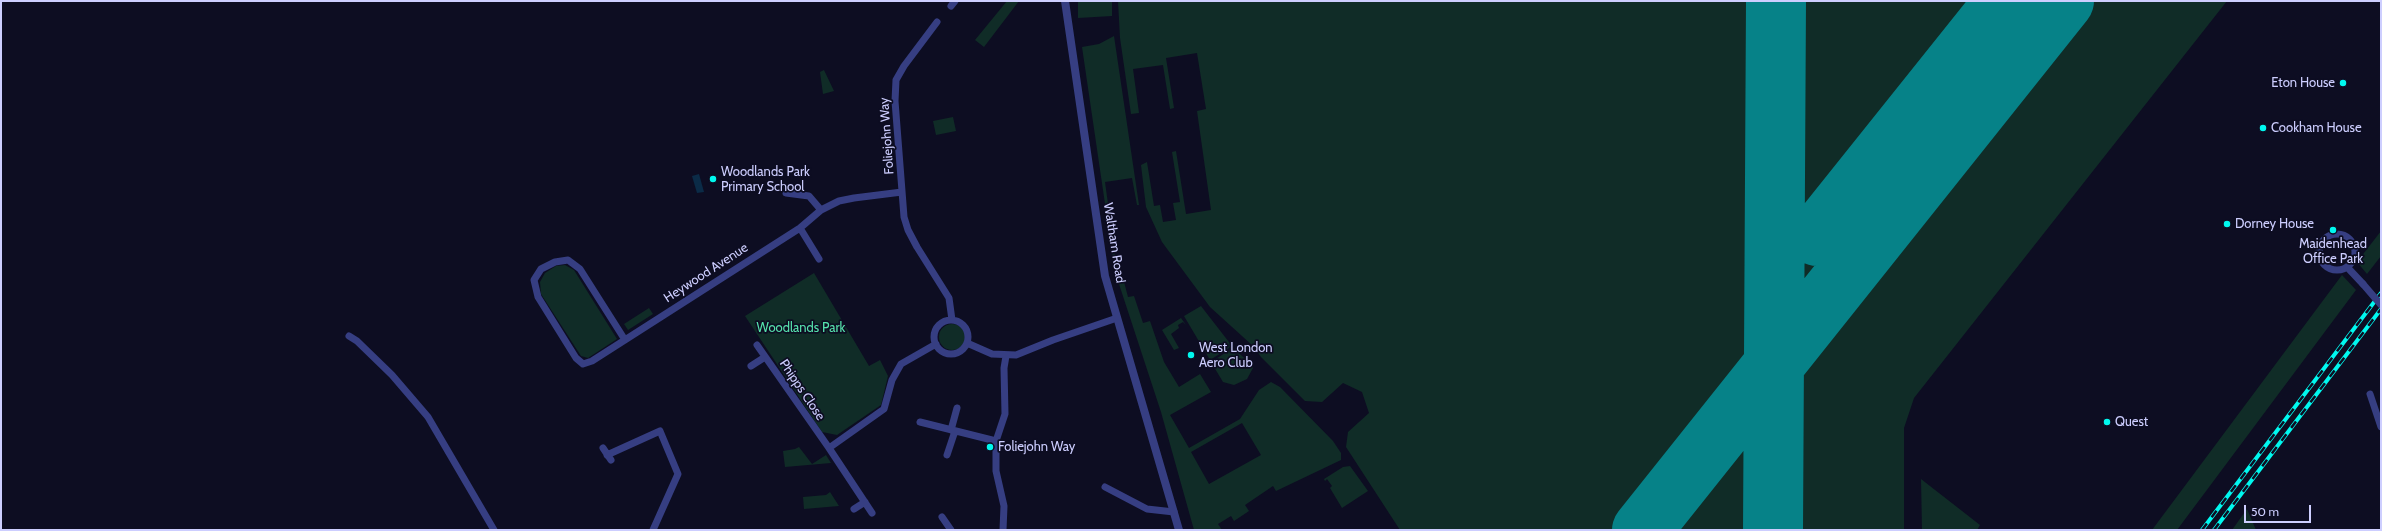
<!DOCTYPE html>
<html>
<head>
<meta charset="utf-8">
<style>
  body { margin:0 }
  #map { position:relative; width:2382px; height:531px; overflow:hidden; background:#0d0d22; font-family:Cabin,sans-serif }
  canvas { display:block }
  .frame { position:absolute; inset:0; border:2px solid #cdceff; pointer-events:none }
  .scale { position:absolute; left:2244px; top:505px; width:67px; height:18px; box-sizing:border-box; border:2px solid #cdceff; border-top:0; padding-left:5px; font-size:12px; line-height:14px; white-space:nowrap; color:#cdceff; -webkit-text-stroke:3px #0d0d22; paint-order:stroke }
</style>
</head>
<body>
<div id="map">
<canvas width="2382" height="531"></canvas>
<div class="frame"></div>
<div class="scale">50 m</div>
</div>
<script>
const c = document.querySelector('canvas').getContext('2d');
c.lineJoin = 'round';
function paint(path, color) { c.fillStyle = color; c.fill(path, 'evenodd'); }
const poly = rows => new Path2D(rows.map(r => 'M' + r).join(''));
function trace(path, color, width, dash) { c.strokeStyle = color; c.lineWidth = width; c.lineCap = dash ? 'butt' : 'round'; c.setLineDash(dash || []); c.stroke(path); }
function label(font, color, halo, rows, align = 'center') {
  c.font = font + ' Cabin,sans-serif'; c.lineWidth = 3.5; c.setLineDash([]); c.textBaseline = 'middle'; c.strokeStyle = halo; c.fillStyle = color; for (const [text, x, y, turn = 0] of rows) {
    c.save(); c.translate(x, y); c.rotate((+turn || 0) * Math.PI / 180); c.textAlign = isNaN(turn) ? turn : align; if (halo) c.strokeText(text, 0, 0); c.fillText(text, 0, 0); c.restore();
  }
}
paint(poly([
  [1007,1,1019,1,984,47,975,40],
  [1078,1,1112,1,1112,16,1078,18],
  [1118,1,2227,1,1914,398,1904,428,1904,530,1400,530,1346,447,1348,432,1369,413,1362,392,1343,383,1322,402,1305,401,1261,357,1253,346,1210,307,1162,242,1146,207,1141,165,1147,162,1154,206,1160,205,1163,222,1176,220,1173,203,1180,202,1172,152,1176,151,1186,214,1211,210,1197,111,1206,109,1197,53,1166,58,1174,108,1170,109,1163,65,1133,69,1139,113,1131,114,1120,38],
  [1114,36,1139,205,1137,205,1132,178,1105,182,1117,269,1114,265,1082,47,1099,44],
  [824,70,834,91,823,94,820,72],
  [953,117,956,131,936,135,933,121],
  [2381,231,2381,256,2367,274,2357,262],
  [565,265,574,270,617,339,588,358,581,356,541,294,540,282,545,273,556,266],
  [814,273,869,366,880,360,888,376,881,405,837,435,822,432,745,316],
  [2342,275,2356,290,2177,530,2152,530],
  [1123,278,1128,297,1134,296,1143,323,1150,321,1164,362,1179,387,1200,374,1211,392,1170,415,1189,448,1240,419,1259,390,1271,382,1280,387,1333,441,1341,453,1341,460,1276,491,1273,486,1245,505,1249,511,1234,521,1231,516,1218,524,1222,530,1194,530,1161,412,1118,281],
  [1242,423,1261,455,1209,484,1191,452],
  [1201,306,1232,346,1210,360,1184,316],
  [649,308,653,314,628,330,624,324],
  [1181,318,1186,325,1183,322,1178,325,1179,328,1171,334,1179,348,1174,350,1162,330],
  '939 337a13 13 0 1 1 26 0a13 13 0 1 1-26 0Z',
  [1233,348,1251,364,1253,368,1247,379,1234,385,1223,382,1211,362],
  [799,447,812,464,826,455,831,463,785,467,783,451,795,449],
  [1350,466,1368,491,1342,508,1330,488,1332,486,1327,479,1325,481,1324,479,1343,467],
  [1921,479,1980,525,1977,530,1922,530],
  [830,492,839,506,804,509,803,497,826,495],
  [2247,509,2256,530,2232,530]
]), '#102c27');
paint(poly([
  [699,174,704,192,697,193,692,176]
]), '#0b2b47');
trace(poly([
  [1817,236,2005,1],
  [1642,530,2064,1],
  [1773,530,1776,1]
]), '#068288', 60);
trace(poly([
  [951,6,955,1],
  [937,22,904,66,896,80,895,101,904,217,908,230,917,247,949,298,952,320],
  [786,193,809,196,821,210],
  [800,228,819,259],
  '2319 252a18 18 0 1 1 36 0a18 18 0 1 1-36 0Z',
  [2347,267,2363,284],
  '934 337a17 17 0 1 1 34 0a17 17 0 1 1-34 0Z',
  [349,336,357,341,392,375,428,417,494,530],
  [625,340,580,269,568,260,555,262,541,269,534,280,538,297,576,358,583,364,592,361,800,228,821,210,839,201,854,198,902,192],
  [967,343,992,354,1016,355,1053,340,1117,318],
  [757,345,829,448,872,513],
  [751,366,765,357],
  [2370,394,2381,427],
  [920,422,996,441],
  [951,430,957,408],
  [603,448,611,460],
  [829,448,884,409,892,380,901,364,936,344],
  [607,455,660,431,678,474,653,530],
  [947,455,955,431],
  [1105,487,1147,509,1174,512],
  [854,509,865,502],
  [942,517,951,530],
  [1003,530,1004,506,996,471,996,441,1005,414,1004,368,1006,356]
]), '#363e82', 7);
trace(poly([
  [1065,1,1105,276,1179,530]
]), '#363e82', 8);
const rail = poly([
  [2202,530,2381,293],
  [2214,530,2381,309]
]);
trace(rail, '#00f8ef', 4);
trace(rail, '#0d0d22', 2.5, [8]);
trace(poly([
  [2363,284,2381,305]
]), '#363e82', 7);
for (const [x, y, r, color] of [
  [2343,83,4,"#00f8ef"],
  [2263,128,4,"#00f8ef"],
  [713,179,4,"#00f8ef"],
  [2227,224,4,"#00f8ef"],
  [2333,230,4,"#00f8ef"],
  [1191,355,4,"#00f8ef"],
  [2107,422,4,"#00f8ef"],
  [990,447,4,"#00f8ef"]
]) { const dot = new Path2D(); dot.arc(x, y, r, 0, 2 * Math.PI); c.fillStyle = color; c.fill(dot); trace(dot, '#0d0d22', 1.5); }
label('13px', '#cdceff', '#0d0d22', [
  ["Eton House",2335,83,"right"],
  ["Cookham House",2271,128],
  ["Woodlands Park",721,172],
  ["Primary School",721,187],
  ["Dorney House",2235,224],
  ["Maidenhead",2333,244,"center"],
  ["Office Park",2333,259,"center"],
  ["West London",1199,348],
  ["Aero Club",1199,363],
  ["Quest",2115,422],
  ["Foliejohn Way",998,447]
], 'left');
label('13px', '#cdceff', '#0d0d22', [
  ["Foliejohn Way",887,136,-94],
  ["Waltham Road",1114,243,81],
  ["Heywood Avenue",706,273,-33],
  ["Phipps Close",802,390,56]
]);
label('13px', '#56e2ac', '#0d0d22', [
  ["Woodlands Park",801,328]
]);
</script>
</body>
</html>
